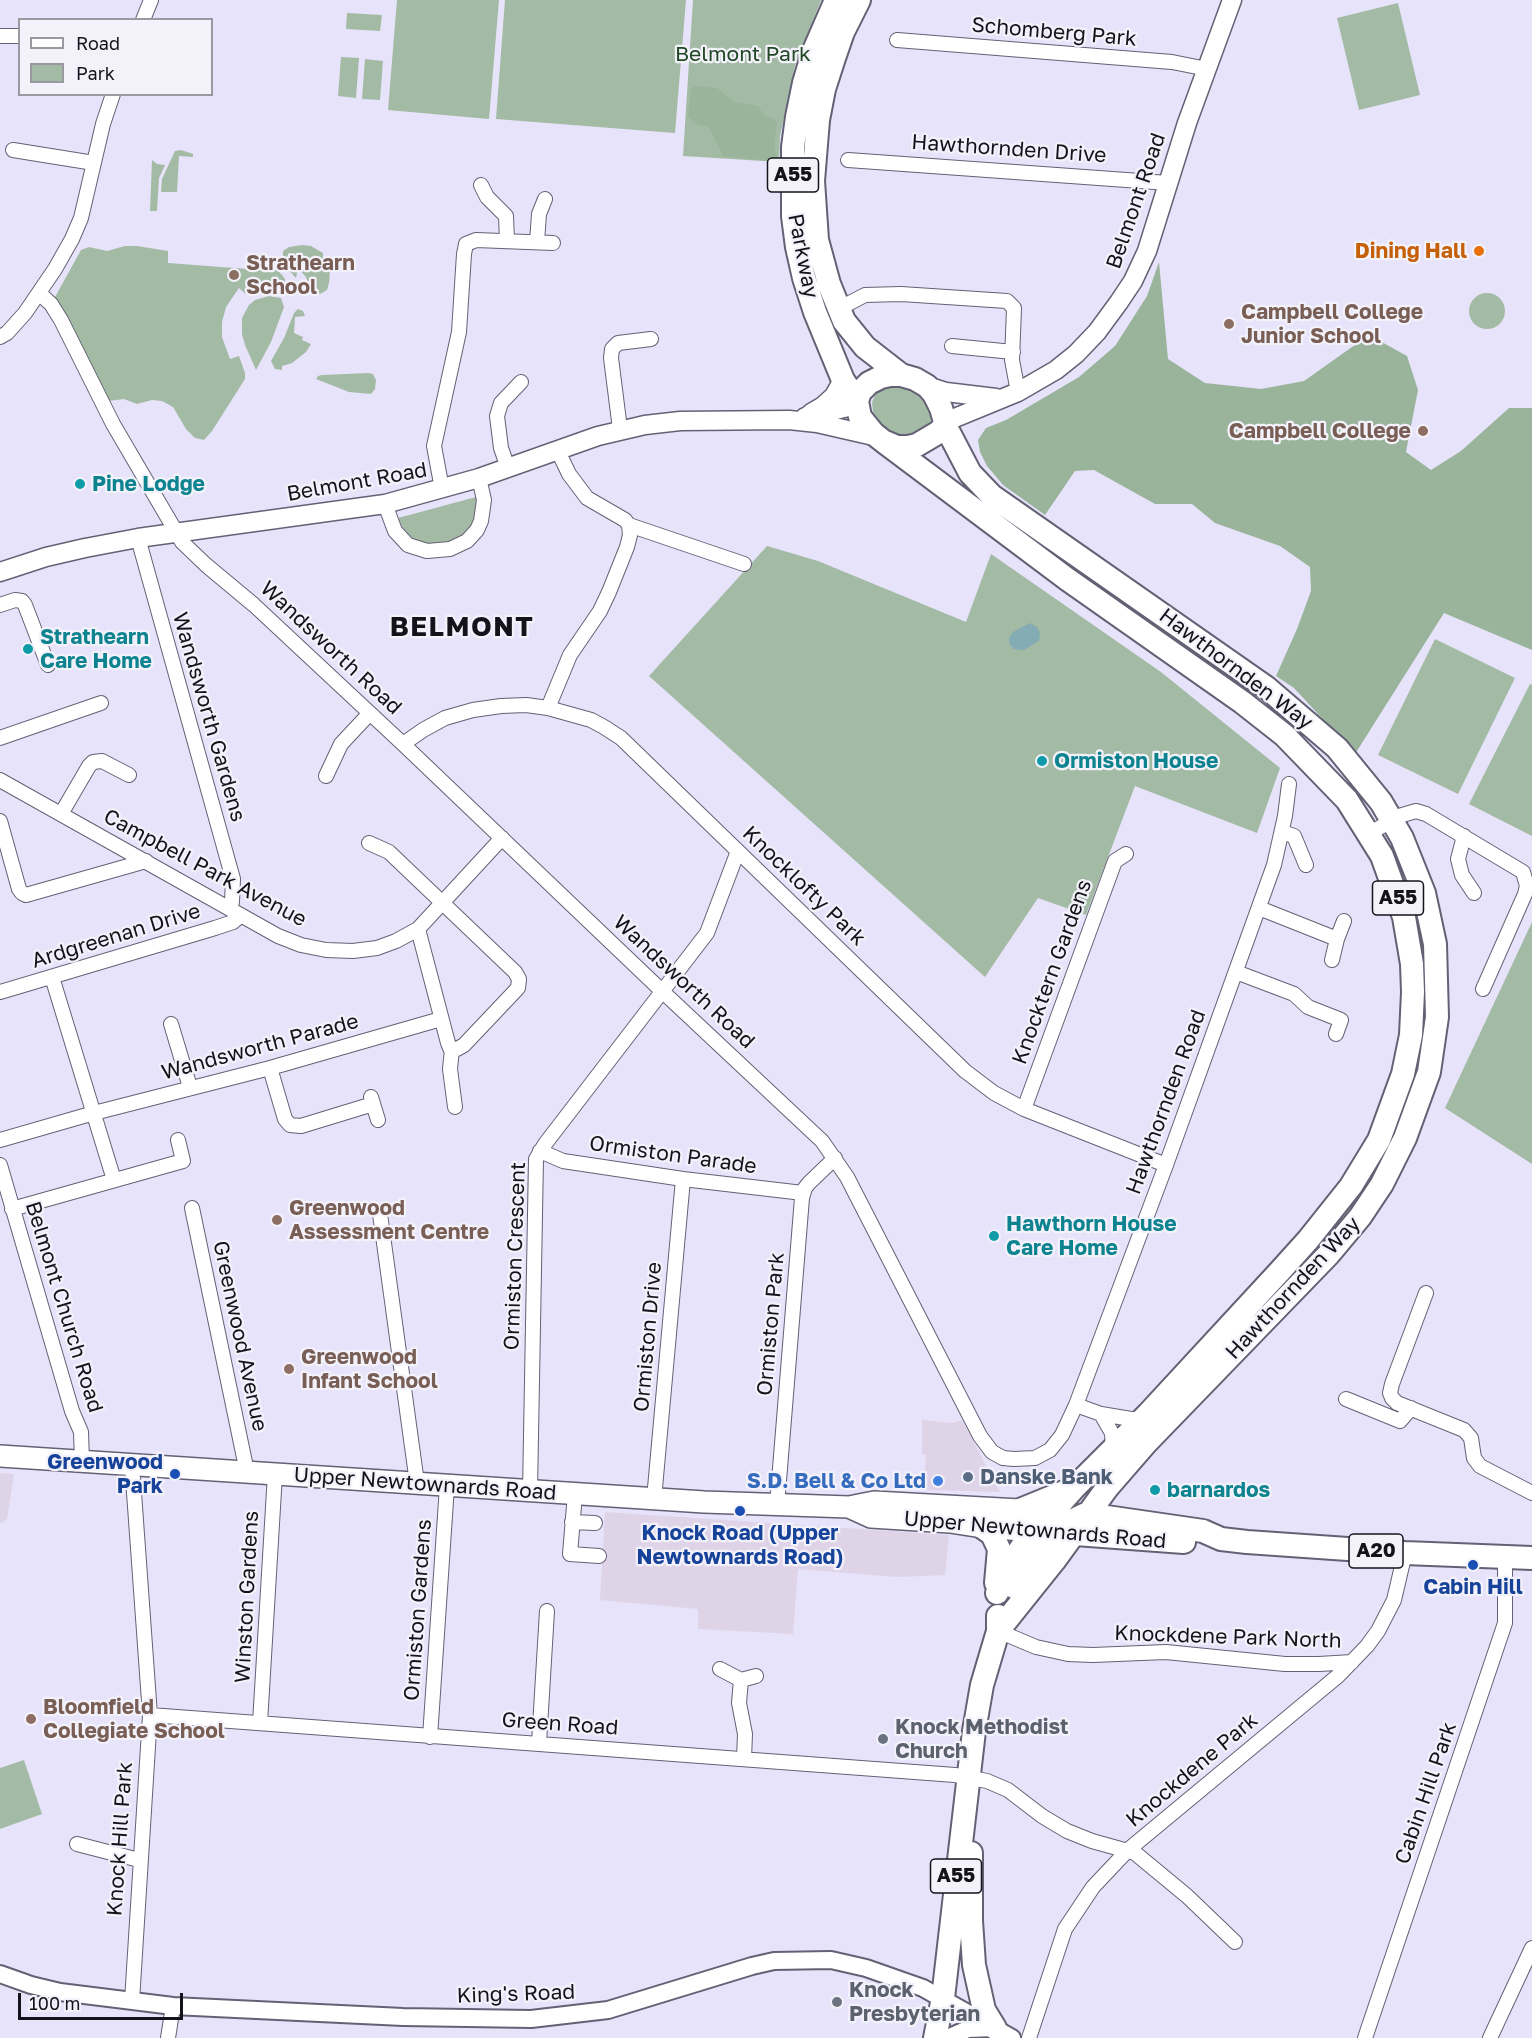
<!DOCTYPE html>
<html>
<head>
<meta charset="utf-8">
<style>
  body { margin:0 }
  #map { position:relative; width:1532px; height:2038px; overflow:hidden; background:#e7e3fa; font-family:"Golos Text",sans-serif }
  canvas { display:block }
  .legend { position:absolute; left:18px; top:18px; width:195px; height:78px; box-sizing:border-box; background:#f3f2fb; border:2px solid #9a99a1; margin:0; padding:8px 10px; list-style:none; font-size:18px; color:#14131b }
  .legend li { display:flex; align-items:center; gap:12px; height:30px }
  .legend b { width:30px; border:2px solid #9a99a1 }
  .scale { position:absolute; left:18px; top:1993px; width:165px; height:27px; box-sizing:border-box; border:3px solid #14131b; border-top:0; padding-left:8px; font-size:18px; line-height:21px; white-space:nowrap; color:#14131b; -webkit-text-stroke:4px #f3f2fb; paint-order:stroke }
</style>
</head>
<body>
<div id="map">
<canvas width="1532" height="2038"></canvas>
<ul class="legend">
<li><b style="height:8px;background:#fff"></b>Road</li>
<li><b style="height:16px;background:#a3bba4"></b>Park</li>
</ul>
<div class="scale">100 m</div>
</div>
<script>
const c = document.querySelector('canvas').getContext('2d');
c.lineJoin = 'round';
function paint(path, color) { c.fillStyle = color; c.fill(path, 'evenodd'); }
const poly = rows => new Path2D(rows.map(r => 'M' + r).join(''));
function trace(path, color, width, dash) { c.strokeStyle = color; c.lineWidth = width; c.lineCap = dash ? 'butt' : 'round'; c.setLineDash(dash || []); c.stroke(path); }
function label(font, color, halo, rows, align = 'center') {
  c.font = font + ' "Golos Text",sans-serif'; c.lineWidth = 4.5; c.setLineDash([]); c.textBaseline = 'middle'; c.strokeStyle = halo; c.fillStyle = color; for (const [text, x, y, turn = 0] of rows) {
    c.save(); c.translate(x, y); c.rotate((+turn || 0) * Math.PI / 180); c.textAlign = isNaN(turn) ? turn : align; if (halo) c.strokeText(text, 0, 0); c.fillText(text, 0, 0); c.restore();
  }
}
paint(poly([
  [922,1420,953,1423,962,1420,1000,1492,923,1490,926,1455,922,1454],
  [0,1473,14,1474,7,1519,0,1524],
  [605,1512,949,1535,945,1575,897,1577,798,1569,793,1634,698,1629,698,1609,600,1600]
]), '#dfd3e7');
paint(poly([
  [397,0,499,0,489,119,388,110],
  [505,0,686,0,675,133,496,119],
  [693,0,821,0,795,66,780,136,779,162,683,156],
  [1398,3,1420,95,1359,110,1337,18],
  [347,13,382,15,380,31,346,29],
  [341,57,359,58,356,98,338,96],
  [365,59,383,61,380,100,362,99],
  [181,150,193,154,193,157,179,156,177,192,161,192,162,179,175,151],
  [152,160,157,164,165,165,159,178,157,211,150,211],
  [302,245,311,246,323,253,323,259,318,266,311,266,298,258,292,256,289,261,297,273,296,278,283,264,283,251,289,247],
  [125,246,137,246,168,251,168,263,274,271,277,269,285,279,285,285,265,283,256,286,246,294,239,288,226,307,222,322,222,337,230,359,239,356,245,373,245,379,212,431,204,440,195,438,186,429,173,407,162,401,152,400,137,404,124,399,108,401,55,297,81,250,89,247,107,251],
  [328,256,331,256,329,283,327,290,320,294,310,288,306,277,292,261,295,260,308,269,320,270,326,265],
  '1469 311a18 18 0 1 1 36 0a18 18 0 1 1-36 0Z',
  [269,296,281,298,284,307,271,342,256,370,245,345,242,334,242,318,249,305,255,300],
  [298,309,303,311,305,316,295,317,294,333,303,337,302,340,311,344,306,352,292,363,282,366,282,370,275,369,271,361,284,338,294,313],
  [369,373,373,374,376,380,375,389,371,394,349,392,316,379,318,376,322,375],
  [894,383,921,389,932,415,930,426,923,435,895,440,874,422,872,402,876,393],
  [476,497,477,508,471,528,463,536,454,542,436,545,424,544,414,540,403,528,398,518],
  [767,546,818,561,966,622,991,554,1161,672,1280,768,1257,833,1135,786,1086,915,1038,898,985,977,649,676],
  [1435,639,1515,678,1458,794,1378,755],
  [1530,684,1532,685,1532,836,1469,804],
  [1396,851,1420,910,1430,990,1421,1072,1389,1157,1357,1204,1304,1267,1194,1375,1384,1149,1401,1113,1411,1085,1418,939],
  [1532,922,1532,1164,1445,1108],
  [24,1760,42,1814,0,1829,0,1768]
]), '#a3bba4');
paint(poly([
  [695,86,717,88,735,102,758,106,763,114,777,121,774,147,779,162,723,156,709,127,696,124,688,117,691,89],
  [1159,262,1168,359,1205,383,1261,389,1304,381,1369,335,1407,356,1418,390,1406,452,1431,470,1461,451,1509,408,1532,408,1532,650,1444,613,1355,754,1294,688,1276,676,1297,629,1311,591,1310,567,1280,546,1215,523,1192,504,1155,504,1094,470,1075,471,1045,515,1003,485,987,466,980,452,978,440,986,428,1006,420,1079,377,1115,346,1147,296]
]), '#9ab49b');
paint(poly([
  [1030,623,1037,627,1040,633,1039,641,1024,650,1014,649,1010,645,1009,638,1013,632]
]), '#83acb4');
const minor = poly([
  [143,20,151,0],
  [0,36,20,36],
  [897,40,1172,62,1207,69],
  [13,150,94,163],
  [848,160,1168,183],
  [481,185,487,197,506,216,507,241],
  [537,242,539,214,545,199],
  [39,293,51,304,61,320,113,424,182,542,206,565,254,605,403,744,663,992,822,1141,847,1177,980,1436,992,1452,1003,1458,1014,1459,1035,1458,1050,1450,1062,1435,1076,1405,1166,1165,1274,865,1285,816,1289,784],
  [838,309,865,295,901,294,1007,301,1014,308,1012,360,1018,392],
  [0,337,7,333,25,313,55,269,72,239,81,218,103,124,113,94],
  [952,346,1013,352],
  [620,429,611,358,612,349,618,343,651,339],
  [558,451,569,474,587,498,625,520,629,525,744,564],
  [508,468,501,448,497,416,501,403,521,382],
  [442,489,434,446,459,332,464,254,466,244,476,240,553,243],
  [385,504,395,531,408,545,427,551,450,549,467,541,477,530,481,521,484,500,479,478],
  [138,538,233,879,232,902,229,907],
  [0,605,15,600,22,601,25,605,48,665],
  [548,708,570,655,600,611,609,592,627,547,630,535,629,525],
  [0,738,101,703],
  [403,744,423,730,445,718,473,710,501,706,526,705,548,708,591,720,604,727,621,738,965,1071,994,1093,1024,1109,1166,1165],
  [326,776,341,744,370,713],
  [0,780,278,936,301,945,326,950,353,951,377,948,396,941,418,929,502,838],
  [61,814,89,766,93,762,102,761,129,775],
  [0,821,19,889,22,893,26,895,146,861],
  [1282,832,1294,836,1306,865],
  [1369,834,1399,816,1416,811,1426,814,1523,872,1527,886,1525,894,1483,989],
  [1464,836,1458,859,1462,875,1474,893],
  [369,843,389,852,515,972,519,979,518,988,464,1045,457,1049,450,1048,448,1043,418,929],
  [1259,908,1337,939],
  [1332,960,1337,939,1344,921],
  [1236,972,1294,994,1308,1007,1341,1020,1336,1034],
  [52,977,114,1180],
  [0,992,215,928,233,922,241,915],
  [171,1024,190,1087],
  [452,1049,450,1069,455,1107],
  [270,1068,285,1119,290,1125,301,1126,373,1104],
  [371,1097,378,1120],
  [1024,1109,1115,861,1126,854],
  [0,1140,94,1113,270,1068,441,1019],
  [540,1151,563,1161,683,1179,803,1193],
  [0,1165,72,1411,81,1432,82,1462],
  [192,1208,247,1472],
  [12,1209,183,1161,178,1140],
  [380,1214,417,1483],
  [1426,1293,1392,1384,1390,1393,1392,1398,1397,1403,1464,1430,1471,1438,1474,1458,1480,1466,1532,1493],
  [1346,1399,1400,1421,1411,1408],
  [1076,1405,1101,1414,1131,1419,1143,1419],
  [1101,1414,1112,1433,1113,1450],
  [530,1491,536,1159,545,1144,707,933,738,851],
  [575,1494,570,1554,599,1556],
  [654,1499,683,1179],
  [777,1505,802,1198,805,1188,809,1183,835,1158],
  [572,1522,595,1523],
  [998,1631,1036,1647,1068,1654,1093,1655,1166,1652,1285,1664,1319,1664,1352,1662],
  [720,1669,741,1680,756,1676],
  [741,1680,739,1703,745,1734,744,1759],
  [150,1715,955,1775,987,1781,1008,1790,1042,1816,1067,1831,1092,1841,1135,1853,1187,1896,1235,1942],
  [260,1723,275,1474],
  [430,1737,447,1486],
  [539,1743,547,1611],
  [77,1844,139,1860],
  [132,2001,150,1715,132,1465],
  [168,2038,173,2006],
  [1029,2038,1065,1929,1093,1887,1128,1850,1339,1675,1367,1646,1378,1631,1394,1600,1405,1553],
  [1365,2038,1505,1623,1505,1558],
  [1490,2038,1532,1948]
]);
const tertiary = poly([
  [0,1974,31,1985,60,1992,173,2006,403,2017,531,2019,608,2010,752,1966,774,1961,831,1960,866,1968,923,1988,1012,2038],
  [947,2038,968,2029,994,2028]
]);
const secondary = poly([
  [927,386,946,392,996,398],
  [811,413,823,406,834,396,843,380],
  [805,417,857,405],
  [945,422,1018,392,1056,370,1076,354,1097,332,1119,302,1133,281,1147,251,1187,123,1232,0],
  [0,572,46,557,85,548,138,538,385,504,479,478,598,436,645,425,680,421,789,420,817,423,878,437]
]);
const primary = poly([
  [0,1456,704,1502,849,1507,874,1502,1038,1511],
  [849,1507,871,1517,950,1522,982,1527,1036,1531]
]);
const trunk = poly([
  [836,0,813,53,804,83,797,117,793,147,793,216,797,247,804,278,815,312,843,380,857,401],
  [859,0,843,32,834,58,824,89,818,120,813,181,817,240,829,284,844,321,865,347,901,375],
  [890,375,901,375,915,379,927,386,934,394,941,408,945,422,945,425,939,432,917,445,908,447,897,447,883,441,873,433,860,417,857,401,860,392,869,383,881,377,890,375],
  [945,425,970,473,992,496,1267,688,1337,748,1381,802,1402,838,1424,893,1435,944,1437,1017,1429,1072,1405,1138,1382,1184,1360,1217,1329,1254,1146,1443,1107,1488,1054,1561,998,1631],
  [883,441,1067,579,1242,702,1284,735,1347,800,1382,856,1404,917,1412,964,1413,992,1411,1035,1403,1074,1379,1140,1351,1186,1308,1240,1281,1270,1148,1414,1076,1486,1023,1545,1009,1566,997,1593],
  [1020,1510,1069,1490],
  [982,1527,992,1534,999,1549,996,1583],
  [1062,1533,1184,1542],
  [1014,1587,1033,1558,1061,1526,1086,1514,1203,1531,1221,1539,1247,1542,1405,1553,1532,1558],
  [971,1853,971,1921,974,1965,984,2010,995,2028],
  [935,2038,943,1998,974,1731,982,1685,998,1631,998,1616]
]);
trace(minor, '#646175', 16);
trace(tertiary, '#646175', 20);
trace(secondary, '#646175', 21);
trace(primary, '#646175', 24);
trace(trunk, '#646175', 26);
trace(minor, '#fff', 14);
trace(tertiary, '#fff', 16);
trace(secondary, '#fff', 18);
trace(primary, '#fff', 21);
trace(trunk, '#fff', 22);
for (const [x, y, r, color] of [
  [1479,251,6,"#e8710a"],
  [234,275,6,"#8d6e63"],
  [1229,324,6,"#8d6e63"],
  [1423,431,6,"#8d6e63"],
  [80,484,6,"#0f9aa8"],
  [28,649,6,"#0f9aa8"],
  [1042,761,6,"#0f9aa8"],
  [277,1220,6,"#8d6e63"],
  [994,1236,6,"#0f9aa8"],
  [289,1369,6,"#8d6e63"],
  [175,1474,6,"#1a4fb4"],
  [968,1477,6,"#5c6f8a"],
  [938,1481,6,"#3f7fe0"],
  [1155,1490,6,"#0f9aa8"],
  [740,1511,6,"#1a4fb4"],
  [1473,1565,6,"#1a4fb4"],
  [31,1719,6,"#8d6e63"],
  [883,1739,6,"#6b7280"],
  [837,2002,6,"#6b7280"]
]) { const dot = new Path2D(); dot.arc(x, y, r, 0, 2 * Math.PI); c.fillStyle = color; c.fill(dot); trace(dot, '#f3f2fb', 2); }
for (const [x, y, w] of [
  [793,175,51],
  [1398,898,51],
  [1376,1551,54],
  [956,1876,51]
]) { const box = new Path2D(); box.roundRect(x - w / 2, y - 17, w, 34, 4.5); c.fillStyle = '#f3f2fb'; c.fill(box); trace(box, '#14131b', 1.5); }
label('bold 20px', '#14131b', null, [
  ["A55",793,175],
  ["A55",1398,898],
  ["A20",1376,1551],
  ["A55",956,1876]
]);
label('21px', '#14131b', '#f3f2fb', [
  ["Schomberg Park",1054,32,5],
  ["Hawthornden Drive",1009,149,4],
  ["Belmont Road",1136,201,-71],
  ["Parkway",803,256,79],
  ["Belmont Road",357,482,-10],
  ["Wandsworth Road",331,648,43],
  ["Hawthornden Way",1236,669,37],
  ["Wandsworth Gardens",209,717,74],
  ["Campbell Park Avenue",205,868,28],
  ["Knocklofty Park",804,886,44],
  ["Ardgreenan Drive",116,936,-17],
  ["Knocktern Gardens",1052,972,-70],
  ["Wandsworth Road",684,982,43],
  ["Wandsworth Parade",260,1047,-15],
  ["Hawthornden Road",1166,1102,-70],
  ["Ormiston Parade",673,1155,8],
  ["Ormiston Crescent",515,1256,-88],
  ["Hawthornden Way",1293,1288,-47],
  ["Belmont Church Road",64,1307,73],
  ["Ormiston Park",771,1324,-85],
  ["Greenwood Avenue",240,1336,78],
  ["Ormiston Drive",648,1337,-85],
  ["Upper Newtownards Road",425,1484,4],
  ["Upper Newtownards Road",1035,1530,5],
  ["Winston Gardens",247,1597,-87],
  ["Ormiston Gardens",418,1610,-86],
  ["Knockdene Park North",1228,1637,2],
  ["Green Road",560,1724,4],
  ["Knockdene Park",1192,1770,-40],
  ["Cabin Hill Park",1426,1793,-71],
  ["Knock Hill Park",120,1839,-86],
  ["King's Road",516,1994,-2]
]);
label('21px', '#204824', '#f3f2fb', [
  ["Belmont Park",743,54]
]);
label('bold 21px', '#c56008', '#f3f2fb', [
  ["Dining Hall",1467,251]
], 'right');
label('bold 21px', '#785e54', '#f3f2fb', [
  ["Strathearn",246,263],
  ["School",246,287],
  ["Campbell College",1241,312],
  ["Junior School",1241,336],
  ["Campbell College",1411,431,"right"],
  ["Greenwood",289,1208],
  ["Assessment Centre",289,1232],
  ["Greenwood",301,1357],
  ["Infant School",301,1381],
  ["Bloomfield",43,1707],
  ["Collegiate School",43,1731]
], 'left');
label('bold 21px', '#0d838f', '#f3f2fb', [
  ["Pine Lodge",92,484],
  ["Strathearn",40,637],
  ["Care Home",40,661],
  ["Ormiston House",1054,761],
  ["Hawthorn House",1006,1224],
  ["Care Home",1006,1248],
  ["barnardos",1167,1490]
], 'left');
label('bold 21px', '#164399', '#f3f2fb', [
  ["Greenwood",163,1462,"right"],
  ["Park",163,1486,"right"],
  ["Knock Road (Upper",740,1533],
  ["Newtownards Road)",740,1557],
  ["Cabin Hill",1473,1587]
]);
label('bold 21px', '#4e5e75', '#f3f2fb', [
  ["Danske Bank",980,1477]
], 'left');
label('bold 21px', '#366cbe', '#f3f2fb', [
  ["S.D. Bell & Co Ltd",926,1481]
], 'right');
label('bold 21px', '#5b616d', '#f3f2fb', [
  ["Knock Methodist",895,1727],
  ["Church",895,1751],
  ["Knock",849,1990],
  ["Presbyterian",849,2014]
], 'left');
c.letterSpacing = '1.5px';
label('bold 27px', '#14131b', '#f3f2fb', [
  ["BELMONT",462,627]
]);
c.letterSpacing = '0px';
</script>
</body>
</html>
